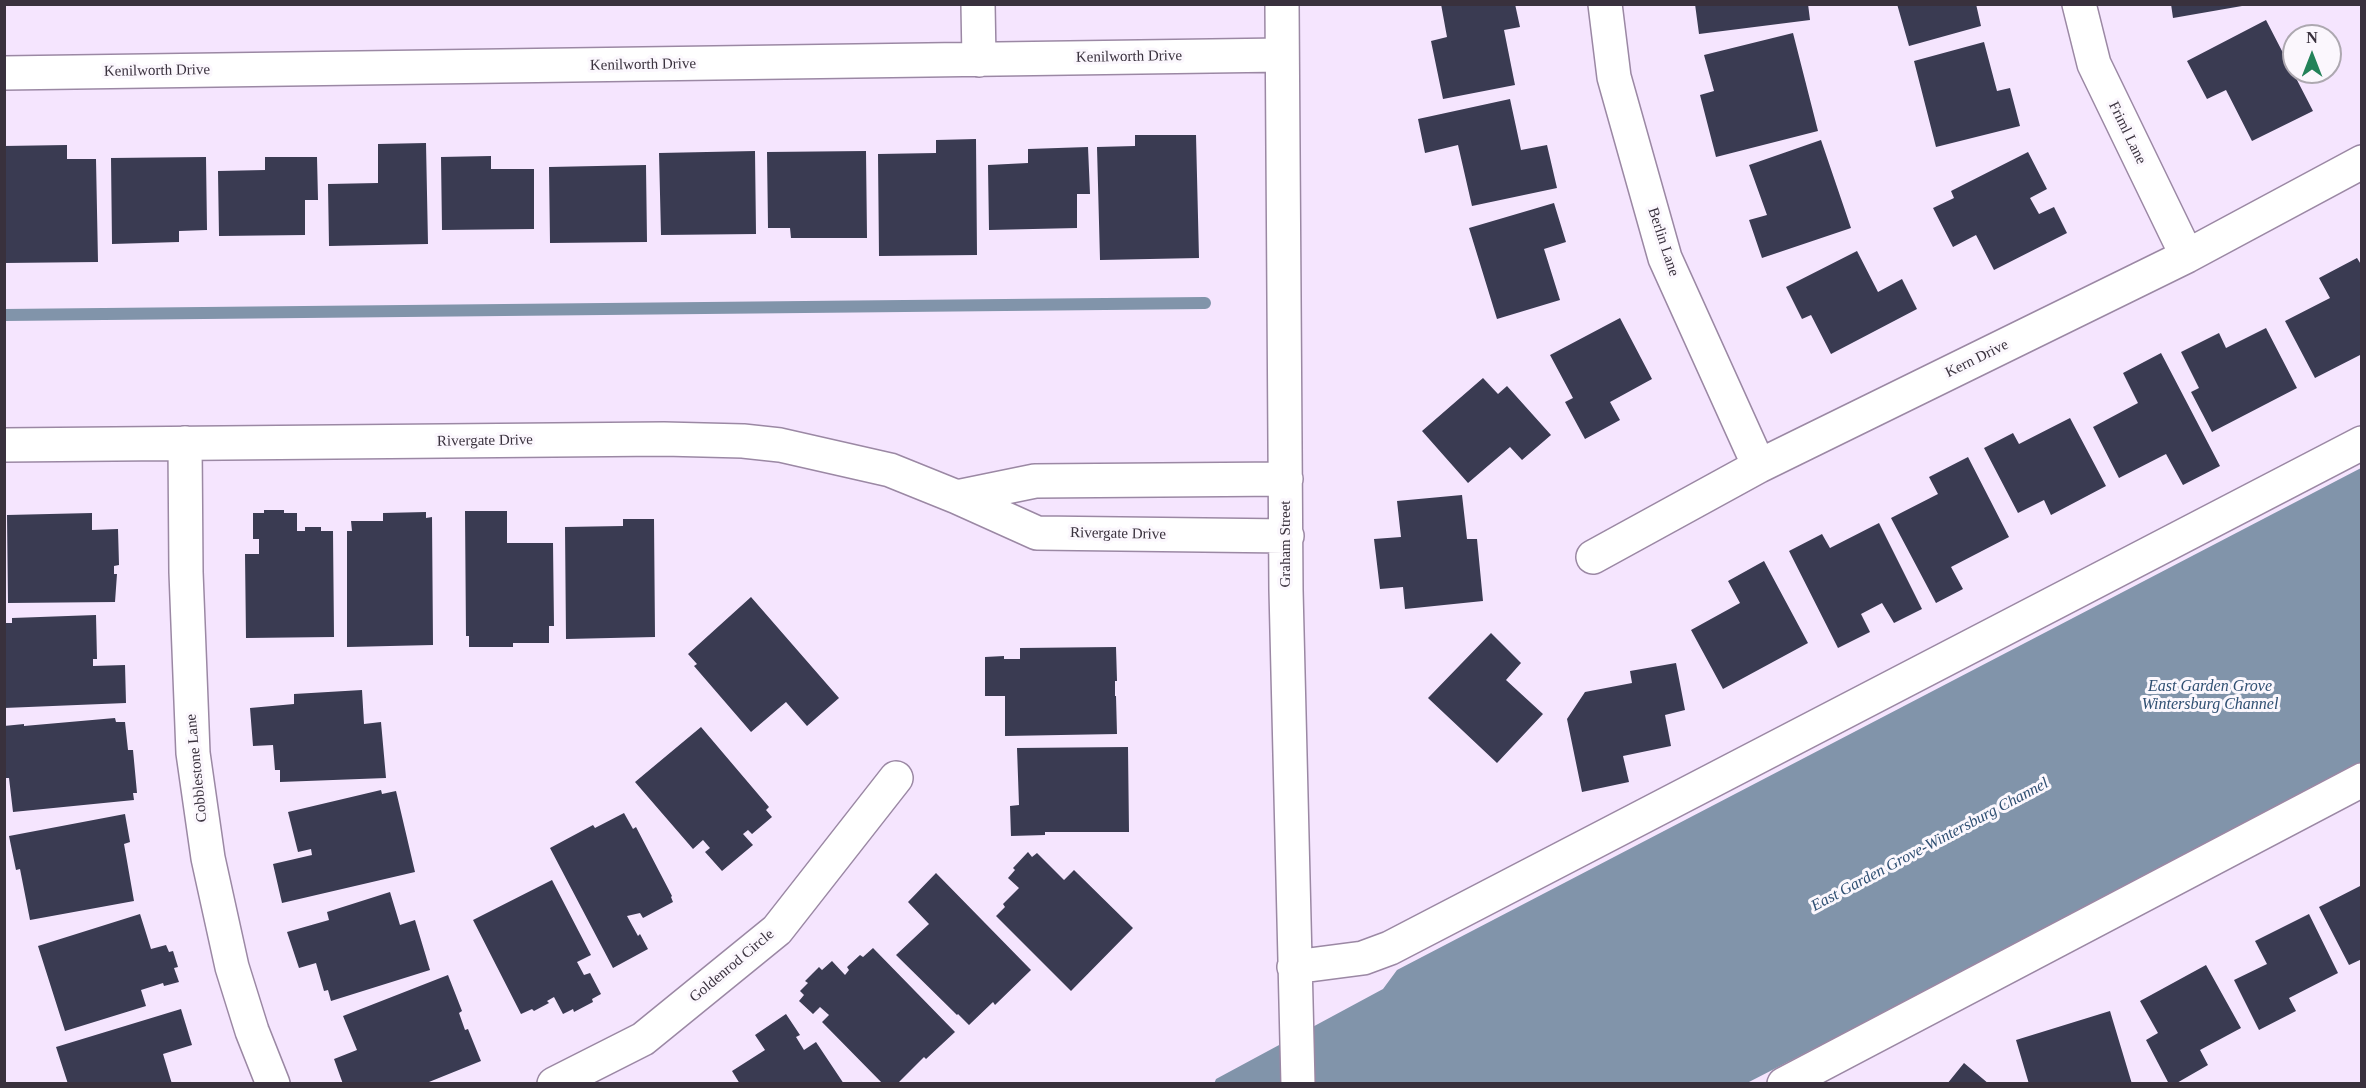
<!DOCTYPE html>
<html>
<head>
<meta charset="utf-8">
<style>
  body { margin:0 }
  #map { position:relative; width:2366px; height:1088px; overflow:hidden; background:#f5e5fe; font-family:"Times New Roman",serif }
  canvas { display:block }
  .frame { position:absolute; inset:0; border:6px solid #39313d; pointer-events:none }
  .north { position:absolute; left:2282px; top:24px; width:60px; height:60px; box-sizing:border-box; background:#fbf7fd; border:2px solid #ada8b0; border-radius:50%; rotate:0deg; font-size:16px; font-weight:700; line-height:24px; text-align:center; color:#39313d }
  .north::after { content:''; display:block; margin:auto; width:21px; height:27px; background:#238259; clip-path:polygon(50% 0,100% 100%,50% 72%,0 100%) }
</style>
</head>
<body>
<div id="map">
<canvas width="2366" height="1088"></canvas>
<div class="frame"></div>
<div class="north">N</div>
</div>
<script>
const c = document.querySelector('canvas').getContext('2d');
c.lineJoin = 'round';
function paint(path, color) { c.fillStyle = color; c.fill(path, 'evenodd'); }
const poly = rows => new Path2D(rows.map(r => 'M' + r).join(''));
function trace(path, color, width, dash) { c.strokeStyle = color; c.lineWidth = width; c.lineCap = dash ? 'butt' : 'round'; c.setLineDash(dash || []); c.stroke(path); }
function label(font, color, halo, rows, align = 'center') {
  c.font = font + ' "Times New Roman",serif'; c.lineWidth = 6; c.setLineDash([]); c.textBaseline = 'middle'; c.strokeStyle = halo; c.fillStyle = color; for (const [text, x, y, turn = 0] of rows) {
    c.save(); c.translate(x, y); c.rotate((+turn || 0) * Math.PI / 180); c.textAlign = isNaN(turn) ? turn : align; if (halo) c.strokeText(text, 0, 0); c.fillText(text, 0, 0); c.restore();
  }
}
paint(poly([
  [2361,468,2361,767,1747,1083,1214,1084,1216,1079,1383,989,1397,970]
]), '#8194aa');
trace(poly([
  [4,315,1205,303]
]), '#8194aa', 12);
paint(poly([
  [1441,4,1515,4,1520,27,1504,30,1515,85,1443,99,1431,41,1447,37],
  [1695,4,1808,4,1810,20,1699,34],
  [1897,4,1976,4,1981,26,1909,46],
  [2171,4,2242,4,2242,6,2173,18],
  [2266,20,2313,111,2252,141,2226,90,2207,99,2187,61],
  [1793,33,1818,131,1716,157,1700,95,1714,91,1704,55],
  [1984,42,1997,91,2010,88,2020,126,1936,147,1914,61],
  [1510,99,1521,150,1547,145,1557,188,1472,206,1458,145,1425,153,1418,119],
  [1135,135,1196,135,1199,258,1100,260,1097,147,1135,146],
  [976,139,977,255,879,256,878,154,936,153,936,140],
  [1821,140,1851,228,1762,258,1749,220,1767,215,1749,165],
  [426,143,428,244,329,246,328,184,378,183,378,144],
  [67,145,67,159,96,159,98,262,4,263,4,146],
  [1088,147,1090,194,1077,194,1077,228,989,230,988,165,1028,163,1028,149],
  [755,151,756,234,661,235,659,153],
  [866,151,867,238,791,238,790,228,768,228,767,152],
  [2028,152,2047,189,2030,198,2039,214,2054,207,2067,233,1994,270,1976,235,1953,247,1933,208,1954,198,1951,191],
  [491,156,491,169,534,169,534,229,442,230,441,157],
  [206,157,207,230,179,231,179,242,112,244,111,158],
  [265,157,317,157,318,200,305,200,305,235,219,236,218,171,265,170],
  [646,165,647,242,550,243,549,167],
  [1554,203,1566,242,1544,249,1560,300,1497,319,1469,228],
  [1857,251,1878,292,1902,279,1917,309,1831,354,1811,315,1802,319,1786,287],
  [2357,258,2362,266,2362,354,2315,378,2285,321,2330,298,2319,278],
  [1620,318,1652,379,1610,402,1620,420,1585,439,1565,402,1573,398,1550,355],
  [2266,328,2297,388,2212,432,2191,392,2199,388,2181,352,2219,333,2226,348],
  [2161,353,2220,466,2183,485,2166,454,2119,478,2093,427,2138,403,2123,373],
  [1483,378,1498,394,1507,386,1551,435,1522,460,1510,447,1468,483,1422,431],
  [2070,418,2106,486,2051,515,2044,500,2018,513,1984,448,2013,433,2019,444],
  [1968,457,2009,537,1951,567,1963,589,1936,603,1891,518,1938,494,1929,477],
  [1462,495,1467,539,1477,539,1483,601,1405,609,1403,587,1380,589,1374,539,1401,537,1397,501],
  [264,510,284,510,284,513,297,513,297,531,305,531,305,527,321,527,321,531,333,531,334,637,246,638,245,554,259,554,259,539,253,539,253,513,264,513],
  [465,511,507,511,507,543,553,543,554,626,549,626,549,643,513,643,513,647,469,647,469,636,466,636],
  [426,512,426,518,432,517,433,645,347,647,347,531,352,531,351,521,383,521,383,513],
  [92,513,92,530,118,529,119,565,114,566,114,574,117,574,115,602,8,603,7,515],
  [623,519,654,519,655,637,566,639,565,527,623,526],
  [1879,523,1922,609,1894,623,1882,603,1861,614,1870,632,1838,648,1789,551,1822,534,1830,548],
  [1764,561,1808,643,1723,689,1691,630,1740,603,1728,581],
  [751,597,839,698,807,726,786,702,751,732,694,666,697,664,688,654],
  [96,615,97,659,93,659,93,666,125,665,126,703,4,708,4,623,12,623,12,618],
  [1491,633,1521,663,1506,680,1543,714,1497,763,1428,698],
  [1116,647,1117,681,1115,681,1115,696,1116,696,1117,734,1005,736,1005,696,985,696,985,657,1004,656,1004,659,1020,659,1020,648],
  [1676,663,1685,710,1665,715,1671,746,1623,756,1629,782,1582,792,1567,719,1585,692,1632,683,1630,671],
  [362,690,364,724,381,722,386,778,280,782,280,770,275,770,273,745,253,746,250,708,294,704,294,694],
  [115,718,116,722,125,722,128,750,133,750,137,793,133,793,134,800,13,812,9,778,4,778,4,726,24,724,24,726],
  [701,727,769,807,766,810,772,817,752,834,748,830,743,834,753,845,722,871,705,852,710,848,703,840,693,849,635,782],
  [1128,747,1129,832,1045,832,1045,835,1011,836,1010,806,1019,805,1017,748],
  [381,790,382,794,396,791,415,872,282,903,273,864,312,855,311,849,298,852,288,812],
  [624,813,633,829,636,827,672,896,671,897,673,902,643,918,640,913,627,916,638,936,640,934,648,949,613,968,550,848,593,825,595,828],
  [125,814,130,842,124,844,134,901,30,920,20,869,16,870,9,836],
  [1028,852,1032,857,1037,853,1064,880,1074,870,1133,928,1071,991,996,916,1005,907,1003,904,1019,888,1008,878,1015,870,1013,868],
  [936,873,1031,970,995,1005,993,1002,969,1025,958,1014,957,1015,896,955,929,924,908,902],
  [552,880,591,955,577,962,584,975,590,973,601,994,592,999,593,1002,574,1012,573,1009,563,1014,554,997,547,1001,549,1003,534,1011,532,1009,521,1014,473,920],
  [2362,885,2362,959,2349,965,2319,907],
  [390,892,400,925,415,920,430,970,331,1001,328,990,324,991,316,963,299,968,287,932,329,920,327,912],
  [140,914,151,949,166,945,169,952,173,951,178,967,174,968,179,982,164,986,163,983,141,990,146,1006,65,1031,38,946],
  [2309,914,2338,973,2289,998,2296,1011,2259,1030,2234,980,2267,964,2255,941],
  [873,948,955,1032,926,1059,924,1057,897,1084,883,1084,822,1022,829,1015,820,1007,813,1014,799,1001,804,995,800,991,808,983,805,981,819,967,822,970,832,961,845,975,849,970,847,967,860,955,863,957],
  [2206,965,2241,1028,2200,1050,2208,1065,2175,1084,2169,1084,2146,1040,2158,1033,2140,1001],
  [448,975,462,1011,459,1013,465,1030,468,1029,481,1061,424,1084,343,1084,334,1059,357,1050,343,1016],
  [181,1009,192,1045,163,1054,172,1084,68,1084,56,1047],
  [2110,1011,2132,1084,2029,1084,2016,1040],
  [786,1014,800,1035,796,1037,804,1050,816,1042,844,1084,740,1084,732,1071,765,1050,755,1035],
  [1964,1063,1989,1084,1947,1084]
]), '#3a3b52');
const minor = poly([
  [978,4,979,60],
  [1282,4,1286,590,1298,1084],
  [1605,4,1614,77,1665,258,1759,466],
  [2079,4,2094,64,2187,256],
  [4,73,1282,55],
  [185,443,186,572,193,753,208,858,232,967,252,1031,273,1084],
  [4,445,664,439,743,441,780,445,890,470,957,497],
  [1286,479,1035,481,957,497,1037,533,1287,536],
  [1593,557,1759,466,2187,256,2362,162],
  [1294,967,1363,958,1390,948,2362,443],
  [554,1084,643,1039,777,930,896,778],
  [1784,1084,2362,780]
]);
trace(minor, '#9b88a4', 36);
trace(minor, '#fff', 33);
label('15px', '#39313d', '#fbf7fd', [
  ["Kenilworth Drive",1129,57,-1],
  ["Kenilworth Drive",643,65,-1],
  ["Kenilworth Drive",157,71,-1],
  ["Friml Lane",2127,133,64],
  ["Berlin Lane",1663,242,72],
  ["Kern Drive",1977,359,-26],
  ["Rivergate Drive",485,441,-1],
  ["Rivergate Drive",1118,534,1],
  ["Graham Street",1286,544,-90],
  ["Cobblestone Lane",197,768,-96],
  ["Goldenrod Circle",732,966,-40]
]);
label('italic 16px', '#2f4f72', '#fbf7fd', [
  ["East Garden Grove",2210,687],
  ["Wintersburg Channel",2210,705],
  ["East Garden Grove-Wintersburg Channel",1930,845,-28]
]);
</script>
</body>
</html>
